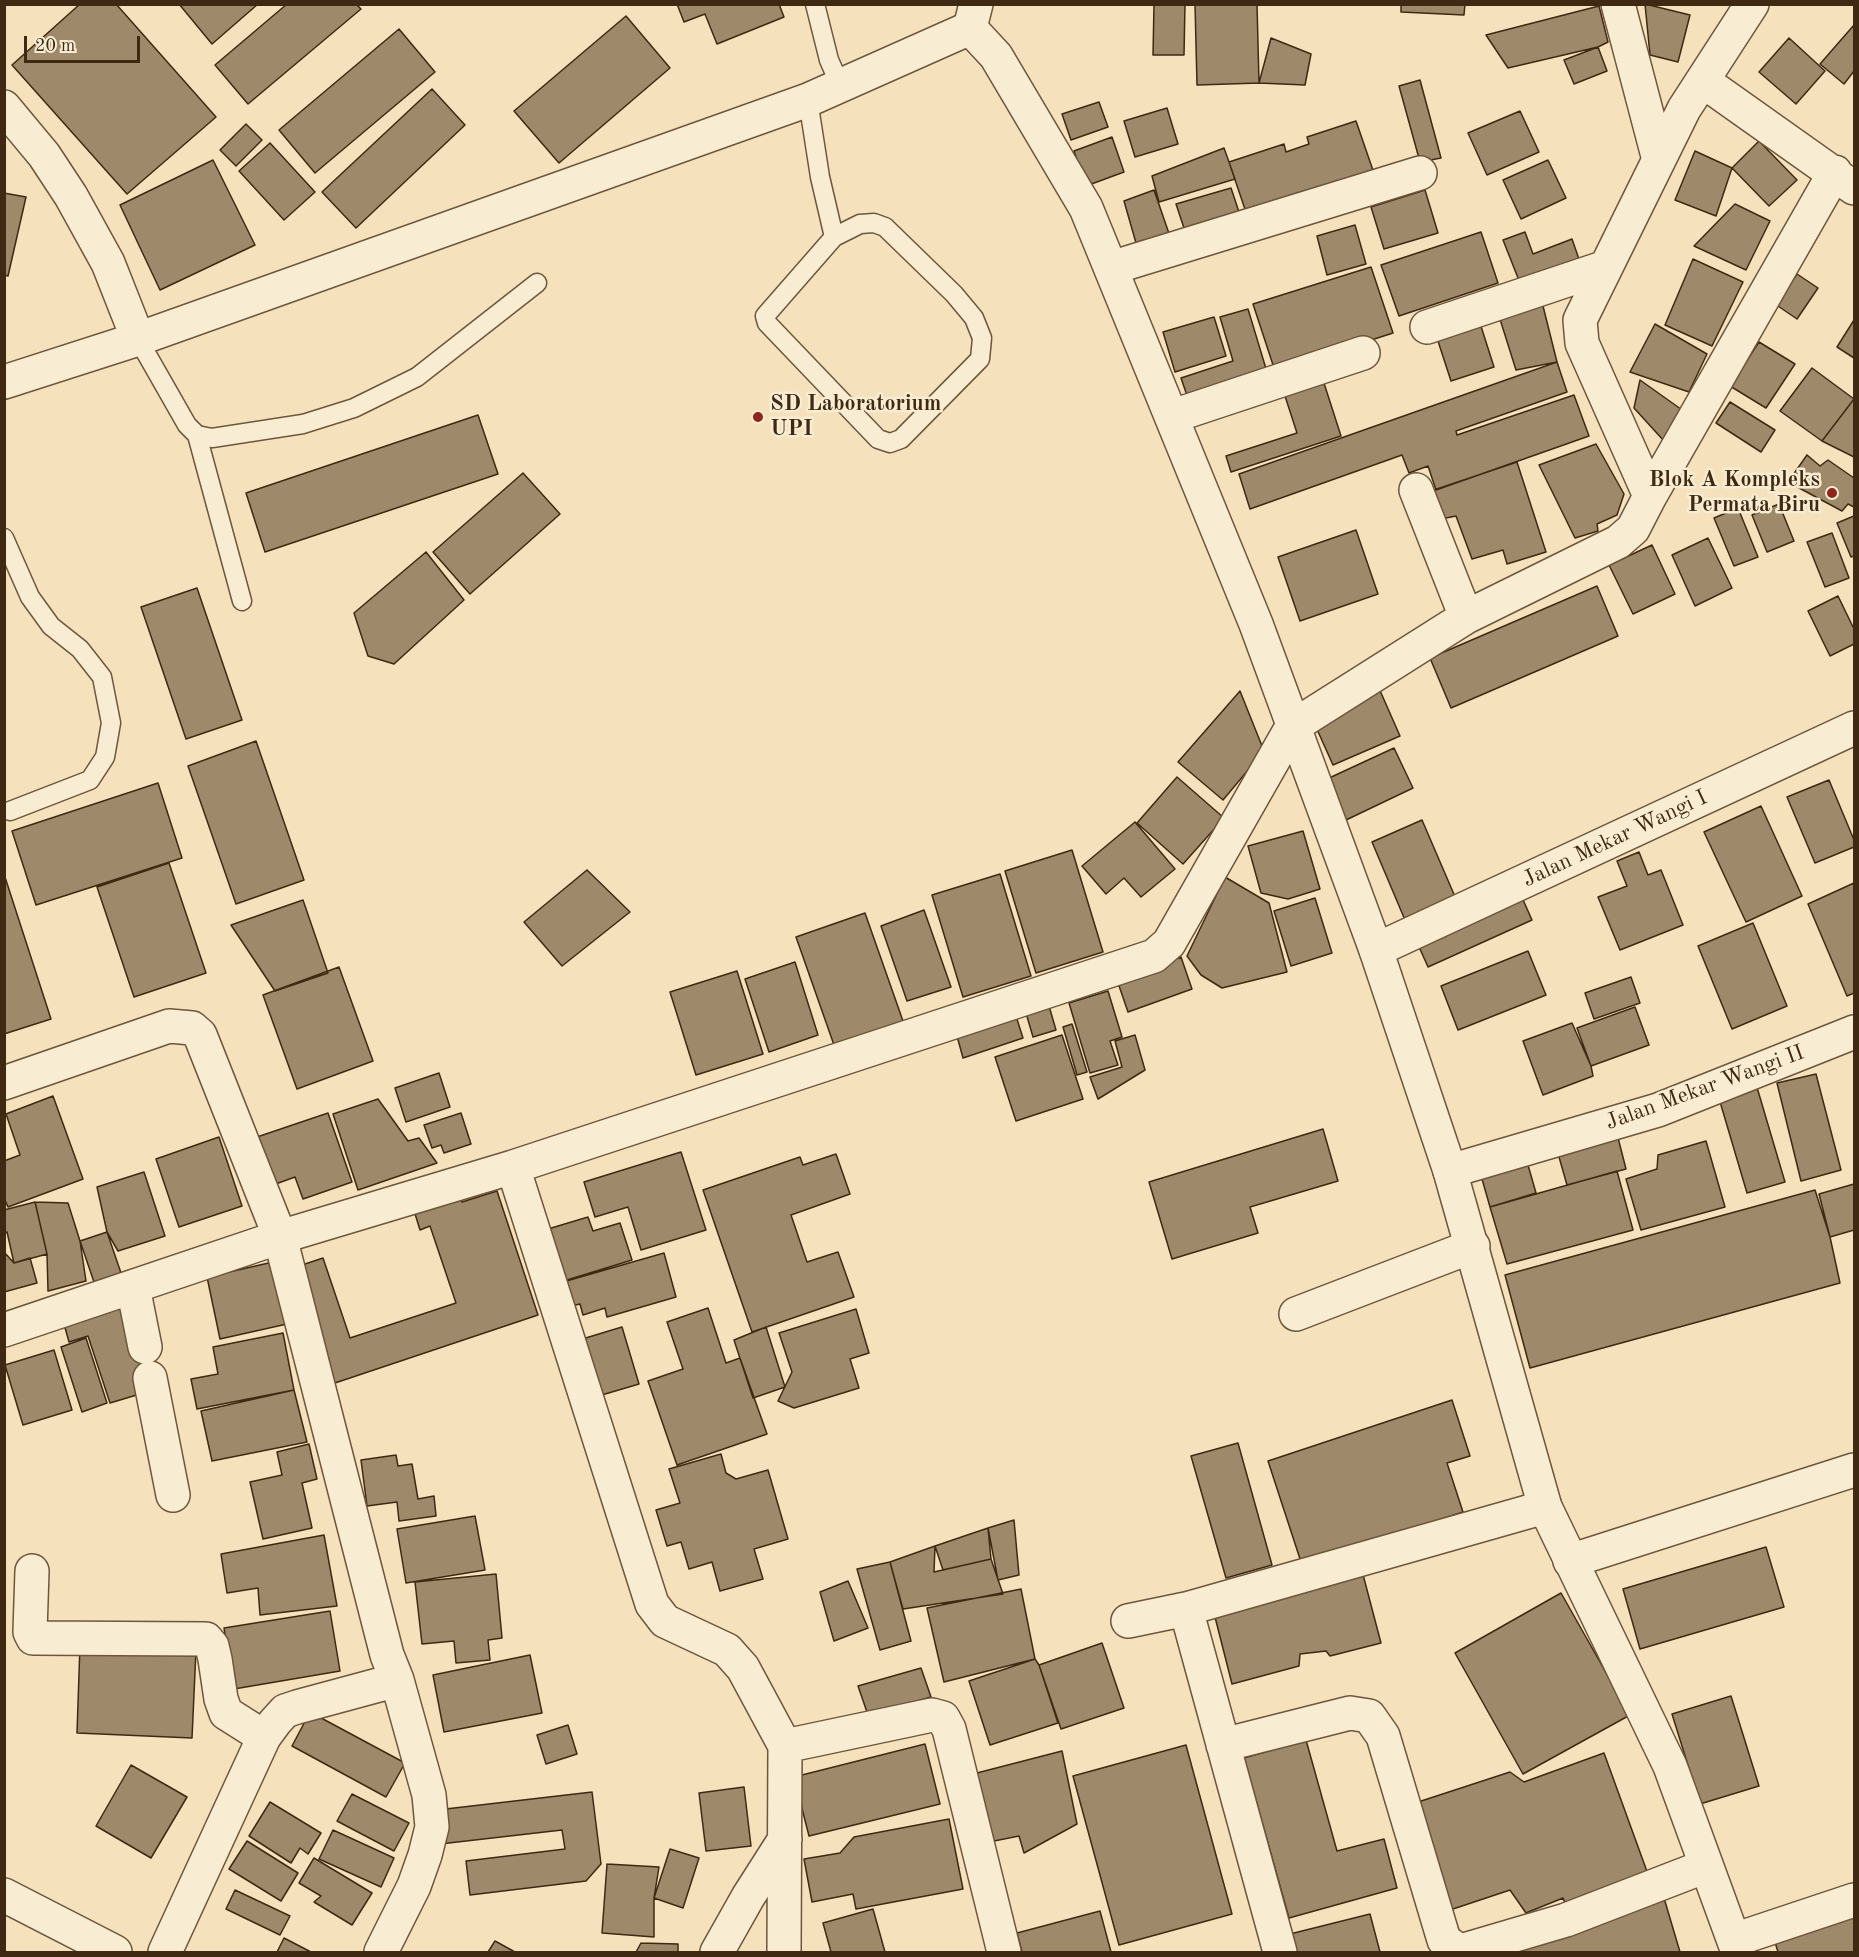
<!DOCTYPE html>
<html>
<head>
<meta charset="utf-8">
<style>
  body { margin:0 }
  #map { position:relative; width:1859px; height:1957px; overflow:hidden; background:#f5e1bc; font-family:"Old Standard TT",serif }
  canvas { display:block }
  .frame { position:absolute; inset:0; border:6px solid #3f2913; pointer-events:none }
  .scale { position:absolute; left:24px; top:36px; width:116px; height:27px; box-sizing:border-box; border:3px solid #3f2913; border-top:0; padding-left:8px; font-size:18px; line-height:21px; white-space:nowrap; color:#3f2913; -webkit-text-stroke:4px #f8ecd3; paint-order:stroke }
</style>
</head>
<body>
<div id="map">
<canvas width="1859" height="1957"></canvas>
<div class="frame"></div>
<div class="scale">20 m</div>
</div>
<script>
const c = document.querySelector('canvas').getContext('2d');
c.lineJoin = 'round';
function paint(path, color) { c.fillStyle = color; c.fill(path, 'evenodd'); }
const poly = rows => new Path2D(rows.map(r => 'M' + r).join(''));
function trace(path, color, width, dash) { c.strokeStyle = color; c.lineWidth = width; c.lineCap = dash ? 'butt' : 'round'; c.setLineDash(dash || []); c.stroke(path); }
function label(font, color, halo, rows, align = 'center') {
  c.font = font + ' "Old Standard TT",serif'; c.lineWidth = 5; c.setLineDash([]); c.textBaseline = 'middle'; c.strokeStyle = halo; c.fillStyle = color; for (const [text, x, y, turn = 0] of rows) {
    c.save(); c.translate(x, y); c.rotate((+turn || 0) * Math.PI / 180); c.textAlign = isNaN(turn) ? turn : align; if (halo) c.strokeText(text, 0, 0); c.fillText(text, 0, 0); c.restore();
  }
}
const building = poly([
  [80,4,116,4,216,117,127,194,12,65,80,4],
  [179,4,258,4,212,44,179,4],
  [287,4,356,4,361,9,248,104,215,65,287,4],
  [677,4,779,4,784,17,717,44,705,14,684,22,677,4],
  [1154,4,1185,4,1184,55,1153,55,1154,4],
  [1195,4,1257,4,1259,83,1197,85,1195,4],
  [1401,4,1465,4,1464,15,1401,12,1401,4],
  [1645,4,1690,15,1678,62,1650,55,1645,4],
  [1599,6,1608,42,1598,47,1508,68,1486,35,1599,6],
  [626,16,670,68,559,163,514,111,626,16],
  [1854,25,1854,71,1844,84,1820,64,1854,25],
  [399,29,435,72,315,173,279,130,399,29],
  [1271,38,1311,54,1305,85,1259,83,1271,38],
  [1789,38,1825,71,1796,104,1759,72,1789,38],
  [1598,47,1607,71,1574,84,1564,60,1598,47],
  [1420,80,1441,158,1420,162,1399,86,1420,80],
  [432,89,465,125,356,228,322,192,432,89],
  [1099,102,1108,127,1071,140,1062,114,1099,102],
  [1167,108,1178,144,1135,157,1124,121,1167,108],
  [1520,111,1539,152,1487,175,1468,133,1520,111],
  [1356,121,1377,182,1250,224,1229,162,1284,144,1286,152,1309,144,1307,137,1356,121],
  [246,124,262,140,236,166,220,150,246,124],
  [1112,137,1124,172,1086,186,1074,151,1112,137],
  [1759,141,1797,180,1769,206,1732,168,1759,141],
  [270,143,315,192,284,220,239,171,270,143],
  [1224,148,1235,179,1159,202,1152,176,1224,148],
  [1695,151,1732,168,1716,216,1675,200,1695,151],
  [213,160,255,245,160,290,120,205,213,160],
  [1548,160,1566,198,1521,219,1503,180,1548,160],
  [1231,188,1241,218,1186,234,1176,204,1231,188],
  [1154,190,1174,248,1140,257,1124,201,1154,190],
  [1425,190,1438,233,1384,249,1371,207,1425,190],
  [4,193,26,197,8,276,4,275,4,193],
  [1735,204,1770,221,1746,270,1694,246,1735,204],
  [1355,225,1366,264,1327,275,1317,236,1355,225],
  [1481,232,1498,283,1399,316,1381,265,1481,232],
  [1525,232,1533,254,1572,239,1581,265,1522,288,1503,240,1525,232],
  [1693,259,1743,282,1712,346,1665,325,1693,259],
  [1371,267,1393,333,1275,371,1253,304,1371,267],
  [1797,274,1818,288,1797,319,1775,304,1797,274],
  [1542,302,1557,362,1516,370,1499,316,1542,302],
  [1248,309,1267,372,1191,407,1181,378,1233,361,1220,317,1248,309],
  [1214,317,1226,356,1175,372,1163,332,1214,317],
  [1479,320,1494,367,1451,381,1436,335,1479,320],
  [1854,320,1854,358,1837,347,1854,320],
  [1655,324,1707,354,1689,392,1630,372,1655,324],
  [1759,342,1795,364,1766,408,1730,386,1759,342],
  [1557,362,1567,392,1456,431,1457,435,1574,395,1589,436,1436,490,1428,466,1409,473,1402,455,1250,509,1239,474,1557,362],
  [1812,368,1854,399,1822,441,1780,411,1812,368],
  [1323,380,1341,436,1231,472,1226,456,1297,433,1284,393,1323,380],
  [1640,380,1685,412,1664,441,1634,408,1640,380],
  [1854,399,1854,457,1822,441,1854,399],
  [1730,402,1775,430,1761,452,1716,423,1730,402],
  [478,415,498,474,265,552,246,493,478,415],
  [1596,444,1624,494,1617,515,1597,524,1598,531,1575,538,1539,465,1596,444],
  [1807,455,1820,466,1828,460,1854,478,1854,507,1848,504,1842,511,1788,482,1807,455],
  [1517,462,1546,552,1507,564,1503,550,1472,559,1456,516,1436,520,1425,493,1517,462],
  [523,473,560,514,470,594,433,552,523,473],
  [1779,504,1794,541,1767,552,1752,515,1779,504],
  [1738,508,1758,557,1734,566,1714,518,1738,508],
  [1854,516,1854,556,1851,557,1837,523,1854,516],
  [1356,530,1378,594,1300,621,1278,557,1356,530],
  [1832,533,1849,578,1825,587,1807,542,1832,533],
  [1708,538,1732,588,1695,606,1672,555,1708,538],
  [1652,545,1675,594,1633,614,1609,565,1652,545],
  [426,552,464,600,394,664,368,656,354,613,426,552],
  [1597,586,1618,636,1451,708,1430,658,1597,586],
  [197,588,242,720,186,739,141,607,197,588],
  [1838,596,1854,629,1854,644,1830,656,1808,611,1838,596],
  [1378,686,1400,736,1333,765,1311,716,1378,686],
  [1240,691,1264,751,1223,800,1178,762,1240,691],
  [256,741,304,880,236,904,188,766,256,741],
  [1394,748,1413,788,1346,820,1327,779,1394,748],
  [1177,777,1224,818,1183,864,1137,823,1177,777],
  [1829,780,1854,840,1854,847,1815,863,1787,797,1829,780],
  [158,783,182,858,36,905,12,831,158,783],
  [1761,806,1802,896,1746,922,1704,832,1761,806],
  [1422,820,1456,899,1405,920,1372,842,1422,820],
  [1135,822,1175,869,1141,897,1124,878,1106,894,1082,866,1135,822],
  [1303,831,1320,889,1288,899,1261,893,1248,846,1303,831],
  [1072,850,1103,952,1036,973,1005,871,1072,850],
  [1639,852,1648,875,1661,870,1683,925,1620,950,1598,897,1627,886,1617,861,1639,852],
  [169,863,206,973,134,997,97,887,169,863],
  [587,870,630,912,562,966,524,922,587,870],
  [4,874,51,1019,4,1034,4,874],
  [1000,874,1031,976,963,997,932,895,1000,874],
  [1225,877,1269,903,1287,972,1222,988,1201,975,1187,956,1225,877],
  [1854,883,1854,993,1847,996,1808,904,1854,883],
  [1520,893,1532,920,1428,967,1416,940,1520,893],
  [1315,898,1332,953,1291,966,1274,911,1315,898],
  [303,900,328,973,275,991,231,925,303,900],
  [924,910,951,987,907,1001,881,926,924,910],
  [865,913,903,1021,834,1045,796,937,865,913],
  [1753,923,1787,1006,1732,1029,1698,946,1753,923],
  [1528,951,1546,995,1458,1030,1441,986,1528,951],
  [1181,957,1192,989,1128,1012,1117,980,1181,957],
  [795,962,818,1035,769,1052,745,979,795,962],
  [339,967,373,1061,297,1089,263,995,339,967],
  [737,971,763,1054,696,1075,670,992,737,971],
  [1631,977,1640,1003,1594,1019,1585,993,1631,977],
  [1108,991,1122,1037,1110,1041,1118,1065,1090,1073,1069,1003,1108,991],
  [1049,1006,1056,1030,1033,1037,1026,1013,1049,1006],
  [1635,1007,1649,1045,1591,1066,1577,1028,1635,1007],
  [1015,1013,1023,1038,963,1058,957,1036,1015,1013],
  [1572,1023,1591,1066,1593,1076,1543,1095,1523,1041,1572,1023],
  [1072,1024,1087,1072,1077,1075,1063,1027,1072,1024],
  [1062,1035,1083,1099,1016,1121,995,1057,1062,1035],
  [1135,1035,1145,1070,1098,1099,1090,1077,1122,1067,1115,1041,1135,1035],
  [439,1073,450,1107,406,1122,395,1088,439,1073],
  [1816,1074,1841,1170,1801,1181,1777,1083,1816,1074],
  [1756,1084,1785,1182,1747,1193,1718,1095,1756,1084],
  [53,1096,83,1179,8,1207,4,1198,4,1161,20,1155,6,1114,53,1096],
  [378,1099,408,1141,419,1138,437,1163,358,1190,333,1114,378,1099],
  [328,1113,352,1182,303,1199,295,1177,273,1185,257,1137,328,1113],
  [461,1113,471,1144,444,1153,441,1145,432,1148,424,1125,461,1113],
  [1615,1126,1626,1169,1567,1185,1555,1143,1615,1126],
  [1323,1129,1338,1181,1250,1207,1258,1233,1172,1259,1149,1182,1323,1129],
  [219,1137,242,1206,179,1227,156,1159,219,1137],
  [1706,1141,1725,1207,1641,1230,1626,1179,1657,1169,1658,1155,1706,1141],
  [681,1152,706,1230,641,1250,628,1207,595,1217,584,1182,681,1152],
  [836,1154,850,1194,791,1215,807,1262,838,1252,854,1297,752,1332,703,1190,800,1157,803,1165,836,1154],
  [1526,1158,1536,1193,1490,1207,1480,1172,1526,1158],
  [1617,1171,1633,1230,1507,1264,1490,1207,1617,1171],
  [144,1172,165,1236,118,1251,107,1232,97,1187,144,1172],
  [1854,1184,1854,1230,1830,1237,1819,1194,1854,1184],
  [458,1189,462,1202,497,1191,538,1315,332,1384,293,1268,323,1258,350,1338,456,1303,430,1226,420,1230,412,1204,458,1189],
  [1815,1190,1830,1237,1840,1283,1530,1368,1505,1275,1815,1190],
  [35,1202,68,1203,80,1241,86,1281,48,1291,47,1254,35,1202],
  [35,1202,47,1254,14,1263,7,1232,4,1233,4,1210,35,1202],
  [588,1217,593,1231,620,1223,632,1260,554,1284,538,1232,588,1217],
  [107,1232,121,1273,94,1282,80,1241,107,1232],
  [4,1252,14,1263,30,1258,37,1283,4,1292,4,1252],
  [664,1253,676,1297,607,1317,605,1308,583,1315,580,1304,571,1306,563,1282,664,1253],
  [273,1262,287,1324,220,1339,207,1277,273,1262],
  [121,1305,150,1391,110,1403,88,1336,69,1342,64,1324,121,1305],
  [708,1308,726,1363,740,1358,767,1434,677,1465,648,1381,683,1369,667,1322,708,1308],
  [856,1309,869,1353,850,1359,859,1388,794,1408,778,1401,792,1372,779,1333,856,1309],
  [622,1327,639,1384,595,1397,579,1340,622,1327],
  [766,1327,785,1387,753,1398,734,1340,766,1327],
  [283,1333,294,1390,197,1409,191,1379,218,1374,213,1347,283,1333],
  [86,1338,107,1403,82,1412,61,1347,86,1338],
  [54,1350,72,1410,23,1425,5,1365,54,1350],
  [294,1390,307,1442,212,1461,201,1411,294,1390],
  [1452,1400,1470,1456,1447,1463,1463,1512,1302,1565,1268,1461,1452,1400],
  [1238,1443,1272,1565,1226,1578,1191,1456,1238,1443],
  [309,1444,317,1479,302,1483,312,1528,263,1539,250,1482,282,1475,277,1452,309,1444],
  [721,1454,726,1473,736,1479,768,1470,788,1539,754,1549,763,1579,720,1591,712,1562,689,1569,681,1542,667,1546,656,1510,680,1503,669,1469,721,1454],
  [396,1455,398,1466,412,1464,418,1499,434,1496,436,1516,399,1521,397,1502,367,1506,361,1460,396,1455],
  [475,1516,485,1570,406,1583,397,1529,475,1516],
  [1014,1520,1019,1575,998,1580,988,1528,1014,1520],
  [988,1528,991,1559,943,1570,935,1546,988,1528],
  [324,1535,337,1606,260,1615,258,1588,227,1593,221,1554,324,1535],
  [935,1546,934,1572,991,1559,1003,1594,903,1609,890,1562,935,1546],
  [1766,1547,1784,1607,1640,1649,1623,1589,1766,1547],
  [890,1562,911,1641,880,1650,857,1569,890,1562],
  [1361,1567,1381,1643,1330,1656,1326,1651,1300,1654,1299,1666,1232,1684,1215,1617,1361,1567],
  [496,1574,502,1638,488,1640,490,1660,456,1663,454,1641,422,1644,415,1582,496,1574],
  [848,1581,868,1628,834,1641,820,1592,848,1581],
  [1021,1589,1035,1659,944,1682,927,1608,1021,1589],
  [1561,1593,1630,1715,1523,1774,1455,1653,1561,1593],
  [330,1611,340,1671,234,1689,224,1628,330,1611],
  [1102,1643,1124,1708,1061,1729,1039,1665,1102,1643],
  [80,1645,196,1650,192,1738,77,1733,80,1645],
  [530,1655,542,1713,444,1732,433,1675,530,1655],
  [1035,1659,1039,1665,1058,1723,990,1745,969,1681,1035,1659],
  [921,1668,931,1697,868,1715,858,1686,921,1668],
  [1731,1696,1759,1786,1700,1804,1672,1714,1731,1696],
  [310,1712,405,1763,386,1797,292,1746,310,1712],
  [568,1725,577,1754,546,1764,537,1735,568,1725],
  [1306,1740,1337,1851,1384,1839,1397,1888,1289,1918,1244,1758,1306,1740],
  [925,1744,940,1804,809,1836,794,1777,925,1744],
  [1186,1745,1232,1914,1119,1945,1073,1776,1186,1745],
  [1062,1751,1077,1824,1024,1853,1019,1836,989,1842,973,1774,1062,1751],
  [1604,1753,1649,1877,1567,1908,1563,1898,1526,1913,1510,1890,1447,1911,1412,1804,1510,1772,1524,1782,1604,1753],
  [131,1765,187,1797,151,1858,96,1826,131,1765],
  [744,1787,751,1846,706,1851,699,1793,744,1787],
  [592,1792,601,1864,586,1881,470,1895,466,1861,565,1849,562,1830,440,1844,437,1810,592,1792],
  [352,1794,409,1823,394,1851,337,1821,352,1794],
  [270,1802,321,1833,308,1854,300,1848,291,1863,249,1836,270,1802],
  [949,1819,963,1889,856,1909,853,1894,812,1902,804,1859,840,1853,854,1837,949,1819],
  [333,1830,394,1858,381,1887,319,1859,333,1830],
  [247,1841,298,1873,281,1901,229,1869,247,1841],
  [670,1849,699,1858,683,1908,654,1898,670,1849],
  [314,1858,372,1893,352,1925,314,1902,321,1896,299,1883,314,1858],
  [607,1864,659,1867,654,1898,654,1937,602,1933,607,1864],
  [235,1890,290,1916,280,1935,226,1909,235,1890],
  [1664,1898,1680,1952,1476,1952,1664,1898],
  [873,1909,885,1952,831,1952,823,1923,873,1909],
  [1100,1911,1111,1952,1022,1952,1017,1933,1100,1911],
  [1370,1914,1380,1952,1291,1952,1286,1935,1370,1914],
  [1854,1915,1854,1952,1778,1952,1774,1939,1854,1915],
  [284,1938,311,1952,277,1952,284,1938],
  [495,1941,515,1952,488,1952,495,1941],
  [641,1943,678,1944,678,1952,636,1952,641,1943]
]);
paint(building, '#9e896b');
trace(building, '#3f2913', 1.5);
const service = poly([
  [815,4,829,60,841,87],
  [808,100,820,177,834,237,765,316,767,323,878,439,890,443,901,439,980,359,982,338,974,318,954,294,885,227,874,223,860,224,834,237],
  [138,339,187,425,197,435,212,438,303,424,354,408,417,377,537,283],
  [197,435,242,601],
  [4,538,30,597,51,626,80,649,102,677,111,723,105,757,90,780,10,811]
]);
const minor = poly([
  [1618,4,1659,160],
  [1703,81,1854,188],
  [4,107,44,155,71,196,108,263,138,339],
  [1111,268,1420,173],
  [1427,327,1606,267],
  [4,382,138,339,808,100,970,28],
  [1173,416,1363,353],
  [1416,490,1466,617],
  [1650,496,1835,172],
  [1376,950,1854,728],
  [4,1083,169,1026,192,1028,200,1035,280,1237,387,1655,397,1680,429,1795,432,1827,425,1855,414,1886,381,1952],
  [513,1167,1154,956,1169,943,1292,727,1466,617,1618,542,1633,529,1650,496,1582,343,1580,320,1684,109,1752,4],
  [1450,1171,1658,1110,1854,1032],
  [133,1287,145,1347],
  [1296,1314,1473,1246],
  [4,1330,280,1237,513,1167,652,1604,665,1621,727,1650,743,1668,785,1746,784,1952],
  [150,1378,173,1495],
  [1570,1561,1854,1470],
  [32,1571,30,1632,33,1638,206,1639,212,1646,215,1659,221,1699,226,1713,264,1737],
  [1186,1609,1280,1952],
  [1128,1621,1186,1609,1545,1507],
  [1223,1745,1350,1713,1369,1716,1383,1736,1444,1940,1455,1948,1464,1950,1566,1920,1706,1866],
  [785,1746,932,1715,943,1718,949,1729,1004,1952],
  [4,1895,115,1952],
  [1734,1940,1854,1900],
  [165,1952,264,1737,275,1722,285,1711,297,1707,397,1680],
  [717,1952,748,1897,785,1839]
]);
const tertiary = poly([
  [976,4,970,28,996,56,1086,208,1256,624,1376,950,1450,1171,1545,1507,1670,1766,1738,1952]
]);
trace(service, '#6c573d', 21);
trace(minor, '#6c573d', 36);
trace(tertiary, '#6c573d', 36);
trace(service, '#f8ecd3', 18);
trace(minor, '#f8ecd3', 33);
trace(tertiary, '#f8ecd3', 33);
for (const [x, y, r, color] of [
  [758,417,6,"#8f2418"],
  [1832,493,6,"#8f2418"]
]) { const dot = new Path2D(); dot.arc(x, y, r, 0, 2 * Math.PI); c.fillStyle = color; c.fill(dot); trace(dot, '#f8ecd3', 2); }
label('bold 22px', '#3f2913', '#f8ecd3', [
  ["SD Laboratorium",770,404],
  ["UPI",770,429],
  ["Blok A Kompleks",1820,480,"right"],
  ["Permata Biru",1820,505,"right"]
], 'left');
label('22px', '#3f2913', '#f8ecd3', [
  ["Jalan Mekar Wangi I",1615,839,-25],
  ["Jalan Mekar Wangi II",1705,1088,-20]
]);
</script>
</body>
</html>
